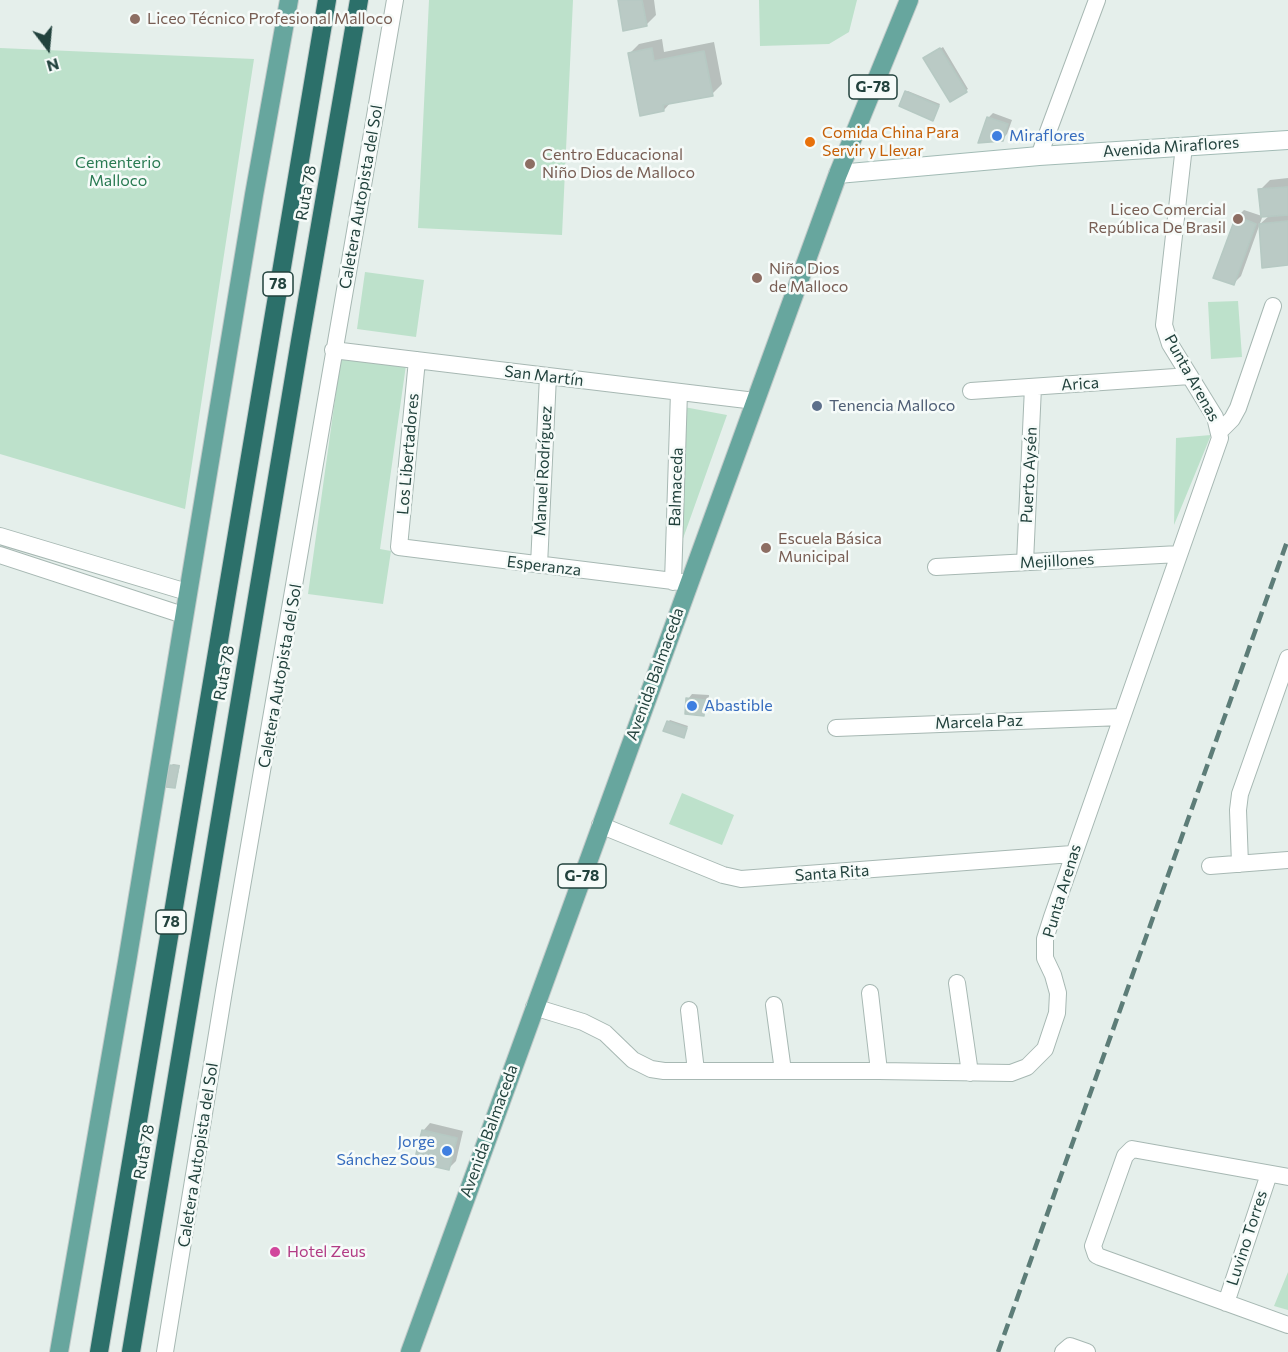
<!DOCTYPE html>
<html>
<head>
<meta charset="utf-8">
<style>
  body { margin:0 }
  #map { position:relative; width:1288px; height:1352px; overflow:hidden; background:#e5efeb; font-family:Commissioner,sans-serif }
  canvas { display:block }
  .north { position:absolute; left:18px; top:18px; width:60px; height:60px; -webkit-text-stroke:4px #f6fbf9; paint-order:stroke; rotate:164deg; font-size:16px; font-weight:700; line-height:24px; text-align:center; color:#22423d }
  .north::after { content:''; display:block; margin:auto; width:21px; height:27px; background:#22423d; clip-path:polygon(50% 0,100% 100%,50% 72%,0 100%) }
</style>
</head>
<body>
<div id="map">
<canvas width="1288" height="1352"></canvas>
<div class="north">N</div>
</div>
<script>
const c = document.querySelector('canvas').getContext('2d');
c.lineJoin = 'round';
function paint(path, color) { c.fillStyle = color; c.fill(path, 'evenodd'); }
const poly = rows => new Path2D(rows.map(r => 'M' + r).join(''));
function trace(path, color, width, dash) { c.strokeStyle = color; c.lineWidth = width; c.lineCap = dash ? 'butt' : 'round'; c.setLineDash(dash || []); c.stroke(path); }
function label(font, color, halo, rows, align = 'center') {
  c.font = font + ' Commissioner,sans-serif'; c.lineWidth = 5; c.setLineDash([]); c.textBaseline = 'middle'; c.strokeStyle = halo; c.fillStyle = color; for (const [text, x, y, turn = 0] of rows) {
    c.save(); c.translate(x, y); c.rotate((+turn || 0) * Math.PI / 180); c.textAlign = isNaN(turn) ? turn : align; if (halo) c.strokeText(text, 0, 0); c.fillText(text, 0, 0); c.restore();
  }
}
paint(poly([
  [429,0,573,0,562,235,418,228],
  [759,0,857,0,849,32,829,44,760,46],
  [0,48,254,59,185,509,0,454],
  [365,272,424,280,416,337,357,329],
  [1238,301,1242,357,1211,359,1208,302],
  [341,356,406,365,380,549,391,551,383,604,308,594],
  [684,407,727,415,680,547],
  [1211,435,1174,525,1176,438],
  [682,793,734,815,722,845,669,824],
  [1288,1272,1288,1310,1274,1306]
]), '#bde1cb');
paint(poly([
  [619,0,654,0,656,15,646,25],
  [662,39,664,52,714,42,722,84,712,94,671,102,664,110,629,54,639,44],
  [943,47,968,89,951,100,927,57],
  [908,91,940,104,934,117,906,92],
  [993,113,1012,120,1007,134,1002,139,988,118],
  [1288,178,1288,264,1260,224,1270,215,1263,215,1241,276,1233,284,1237,217,1244,210,1262,216,1260,190,1270,180],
  [692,694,709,695,708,709,703,714,688,699],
  [670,720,688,726,683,736,668,722],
  [173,764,180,765,175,787,171,766],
  [430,1123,463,1131,456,1161,449,1168,423,1131]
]), '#0003');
const building = poly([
  [618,0,642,0,647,26,623,31,618,0],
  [652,48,654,61,704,51,713,96,663,105,664,111,640,116,628,53,652,48],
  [940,48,967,92,950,102,923,58,940,48],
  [905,91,939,106,933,121,899,106,905,91],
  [987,117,1008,124,1003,141,978,143,987,117],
  [1288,187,1288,215,1261,217,1258,189,1288,187],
  [1236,216,1256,224,1234,285,1213,278,1236,216],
  [1288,221,1288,265,1262,268,1259,224,1288,221],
  [686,698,705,700,704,716,685,714,686,698],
  [667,721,687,728,684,738,663,731,667,721],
  [170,765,179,766,175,788,166,787,170,765],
  [422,1130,457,1138,449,1170,414,1162,422,1130]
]);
paint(building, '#bacac5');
trace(building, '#b6c9c3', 1.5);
const street = poly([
  [1039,156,1097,0],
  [333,350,755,401],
  [417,360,399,547,689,583],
  [971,391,1190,376],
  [1220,431,1232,419,1238,408,1273,306],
  [0,536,187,592],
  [0,555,183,615],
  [1025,562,1033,387],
  [539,565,548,376],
  [936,567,1179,554],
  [673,582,679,392],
  [836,728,1122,717],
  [600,825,723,875,741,879,1072,854],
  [1240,864,1238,810,1240,794,1288,658],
  [1210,866,1288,860],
  [957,983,970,1073],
  [870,993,879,1071],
  [774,1005,783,1071],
  [534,1007,583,1022,605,1033,633,1060,651,1069,664,1071,879,1071,1011,1073,1027,1067,1045,1049,1057,1013,1058,993,1053,975,1045,958,1045,939,1052,917,1220,438,1215,417,1170,344,1164,325,1184,146],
  [689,1010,696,1071],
  [1288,1177,1132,1149,1125,1156,1093,1246,1096,1255,1100,1257,1288,1325],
  [1226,1303,1269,1174],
  [165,1352,224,991,395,0],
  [1063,1352,1070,1346,1087,1352]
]);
const secondary = poly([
  [838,174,1039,156,1288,140]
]);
const primary = poly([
  [59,1352,127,962,254,195,289,0],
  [410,1352,838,174,909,0]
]);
const highway = poly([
  [99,1352,327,0],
  [131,1352,300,341,359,0]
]);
trace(street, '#a7b8b3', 18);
trace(secondary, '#a2bbb5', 20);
trace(primary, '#c1cac9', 20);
trace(highway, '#c1cac9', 20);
trace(street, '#fff', 16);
trace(secondary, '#fff', 18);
trace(primary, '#67a69e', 18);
trace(highway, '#2c706a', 18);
trace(poly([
  [998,1352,1288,539]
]), '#5d7d78', 4.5, [12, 6]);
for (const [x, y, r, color] of [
  [135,19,6,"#8d6e63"],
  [997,136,6,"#3f7fe0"],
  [810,142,6,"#e8710a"],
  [530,164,6,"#8d6e63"],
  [1238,219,6,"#8d6e63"],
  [757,278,6,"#8d6e63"],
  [817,406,6,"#5c6f8a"],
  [766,548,6,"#8d6e63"],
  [692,706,6,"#3f7fe0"],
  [447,1151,6,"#3f7fe0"],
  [275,1252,6,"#d1479c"]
]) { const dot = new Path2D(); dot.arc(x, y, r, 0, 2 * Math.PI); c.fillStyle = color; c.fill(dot); trace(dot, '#f6fbf9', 2); }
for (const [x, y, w] of [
  [873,87,48],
  [278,284,30],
  [582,876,48],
  [171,922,30]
]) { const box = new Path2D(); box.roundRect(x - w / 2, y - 12, w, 24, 4.5); c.fillStyle = '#f6fbf9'; c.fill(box); trace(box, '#22423d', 1.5); }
label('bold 15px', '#22423d', null, [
  ["G-78",873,87],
  ["78",278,284],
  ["G-78",582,876],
  ["78",171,922]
]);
label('16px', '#785e54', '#f6fbf9', [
  ["Liceo Técnico Profesional Malloco",147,19],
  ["Centro Educacional",542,155],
  ["Niño Dios de Malloco",542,173],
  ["Liceo Comercial",1226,210,"right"],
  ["República De Brasil",1226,228,"right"],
  ["Niño Dios",769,269],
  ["de Malloco",769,287],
  ["Escuela Básica",778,539],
  ["Municipal",778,557]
], 'left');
label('16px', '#c56008', '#f6fbf9', [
  ["Comida China Para",822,133],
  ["Servir y Llevar",822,151]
], 'left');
label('16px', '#366cbe', '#f6fbf9', [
  ["Miraflores",1009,136],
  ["Abastible",704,706],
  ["Jorge",435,1142,"right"],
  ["Sánchez Sous",435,1160,"right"]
], 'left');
label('16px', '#22423d', '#f6fbf9', [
  ["Avenida Miraflores",1171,147,-4],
  ["Ruta 78",306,193,-80],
  ["Caletera Autopista del Sol",361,197,-80],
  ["San Martín",544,376,7],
  ["Punta Arenas",1192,378,61],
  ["Arica",1080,384,-4],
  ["Los Libertadores",408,454,-85],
  ["Manuel Rodríguez",543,471,-87],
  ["Puerto Aysén",1029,475,-87],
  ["Balmaceda",676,487,-88],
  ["Mejillones",1057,561,-3],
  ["Esperanza",544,566,7],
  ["Ruta 78",224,673,-80],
  ["Avenida Balmaceda",655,674,-70],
  ["Caletera Autopista del Sol",280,676,-80],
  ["Marcela Paz",979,722,-2],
  ["Santa Rita",832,873,-4],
  ["Punta Arenas",1062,891,-73],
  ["Avenida Balmaceda",489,1131,-70],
  ["Ruta 78",144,1152,-80],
  ["Caletera Autopista del Sol",198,1155,-81],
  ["Luvino Torres",1247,1238,-72]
]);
label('16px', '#2a7b53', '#f6fbf9', [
  ["Cementerio",118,163],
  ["Malloco",118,181]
]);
label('16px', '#4e5e75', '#f6fbf9', [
  ["Tenencia Malloco",829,406]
], 'left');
label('16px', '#b23c85', '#f6fbf9', [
  ["Hotel Zeus",287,1252]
], 'left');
</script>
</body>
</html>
